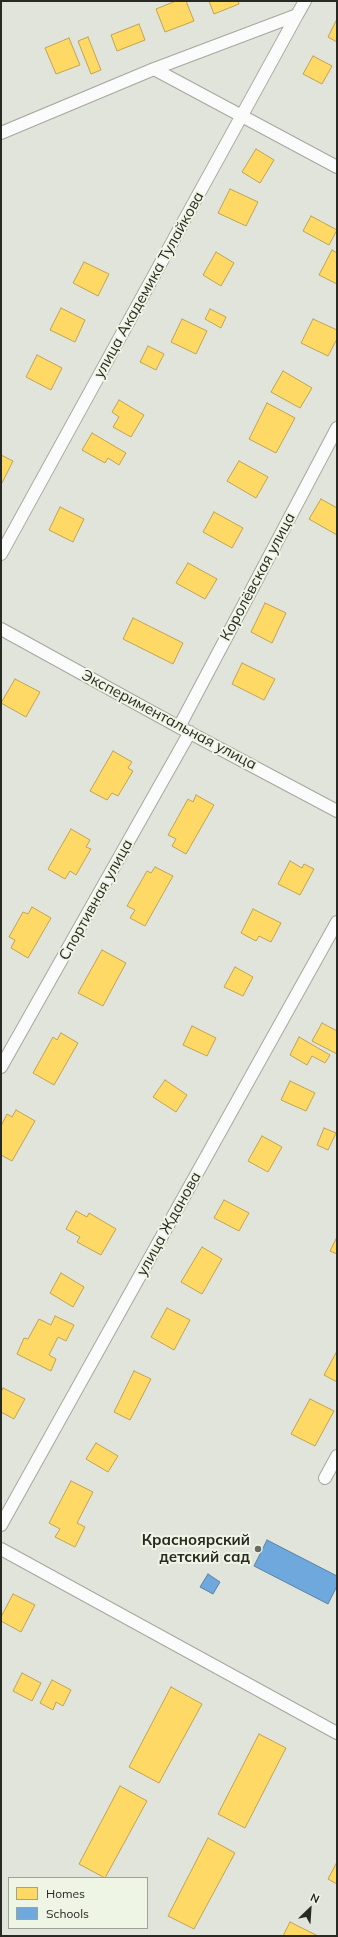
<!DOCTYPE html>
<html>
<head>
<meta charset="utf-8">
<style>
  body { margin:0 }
  #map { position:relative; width:338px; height:1937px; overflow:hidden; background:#e1e4db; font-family:Mulish,sans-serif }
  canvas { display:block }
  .frame { position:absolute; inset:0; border:2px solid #272923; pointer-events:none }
  .legend { position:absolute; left:8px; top:1877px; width:140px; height:52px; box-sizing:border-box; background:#eff5e4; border:1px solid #9fa397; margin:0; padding:5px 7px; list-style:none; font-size:12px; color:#272923 }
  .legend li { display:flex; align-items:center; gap:8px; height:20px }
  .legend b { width:20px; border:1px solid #9fa397 }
  .north { position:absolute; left:290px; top:1889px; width:40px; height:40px; -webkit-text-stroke:3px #eff5e4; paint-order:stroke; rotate:25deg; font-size:11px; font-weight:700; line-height:16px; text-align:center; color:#272923 }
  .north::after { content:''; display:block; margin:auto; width:14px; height:18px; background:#272923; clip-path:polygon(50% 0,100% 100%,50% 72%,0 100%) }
</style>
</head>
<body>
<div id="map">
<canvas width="338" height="1937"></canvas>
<div class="frame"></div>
<ul class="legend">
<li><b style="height:11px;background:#ffd966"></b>Homes</li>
<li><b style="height:11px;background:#6fa8dc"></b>Schools</li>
</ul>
<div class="north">N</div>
</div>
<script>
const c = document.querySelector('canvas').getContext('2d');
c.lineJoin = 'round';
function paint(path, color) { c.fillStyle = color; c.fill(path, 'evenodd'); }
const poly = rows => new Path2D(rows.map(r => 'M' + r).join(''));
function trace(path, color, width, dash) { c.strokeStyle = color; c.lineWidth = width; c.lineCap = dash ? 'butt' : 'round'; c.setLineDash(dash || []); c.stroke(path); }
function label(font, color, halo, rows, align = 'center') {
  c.font = font + ' Mulish,sans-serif'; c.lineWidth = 4; c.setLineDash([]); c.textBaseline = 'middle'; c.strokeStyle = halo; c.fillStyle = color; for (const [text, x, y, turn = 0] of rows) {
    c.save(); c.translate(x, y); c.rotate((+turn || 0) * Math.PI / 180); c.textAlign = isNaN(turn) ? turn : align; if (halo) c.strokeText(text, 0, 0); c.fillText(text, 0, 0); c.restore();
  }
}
const homes = poly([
  [176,1,186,1,194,21,165,32,156,9,176,1],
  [209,1,238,1,239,4,214,14,209,1],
  [337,19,337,42,328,37,337,19],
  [139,24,145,40,117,51,111,35,139,24],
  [88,37,101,70,91,74,78,41,88,37],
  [69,38,80,65,56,74,45,48,69,38],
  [313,56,332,66,322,84,303,74,313,56],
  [256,149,274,160,260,183,242,172,256,149],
  [230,189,258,202,246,226,218,213,230,189],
  [311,216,337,230,329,245,303,231,311,216],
  [332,250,337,253,337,284,319,275,332,250],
  [216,252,234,263,221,286,203,275,216,252],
  [84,262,109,274,98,296,73,283,84,262],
  [61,308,85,320,75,342,50,330,61,308],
  [210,309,226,317,221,328,205,319,210,309],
  [182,319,207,331,196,354,171,342,182,319],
  [313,319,337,330,337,339,328,356,301,343,313,319],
  [148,346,164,354,156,370,140,362,148,346],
  [37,355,62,368,51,390,26,377,37,355],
  [283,371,312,388,300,408,271,392,283,371],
  [119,400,144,415,131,437,113,427,119,417,112,412,119,400],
  [267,403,295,418,276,453,249,439,267,403],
  [92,433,126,453,119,465,108,458,105,463,82,450,92,433],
  [1,455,13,461,2,483,1,482,1,455],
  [239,461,268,477,256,498,227,481,239,461],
  [321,499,337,508,337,535,309,519,321,499],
  [60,507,84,519,73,542,49,530,60,507],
  [214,512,243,528,232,548,203,532,214,512],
  [188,563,217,579,205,599,176,583,188,563],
  [265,603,286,613,272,643,251,632,265,603],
  [133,618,183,643,173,664,123,639,133,618],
  [242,663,275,679,264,700,232,684,242,663],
  [15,679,40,692,26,717,1,703,15,679],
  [113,751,132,762,128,768,133,771,118,796,112,793,107,800,90,791,113,751],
  [196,795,214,805,186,854,172,846,176,839,168,835,188,799,193,802,196,795],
  [71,829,90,840,86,847,91,849,76,875,70,871,65,879,48,869,71,829],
  [290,861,302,868,304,864,314,869,300,895,278,884,290,861],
  [155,867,173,876,145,926,130,918,135,910,127,906,147,871,151,873,155,867],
  [32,907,51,918,28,958,11,948,15,940,9,937,23,912,28,914,32,907],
  [253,909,281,923,271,942,259,936,256,941,241,933,253,909],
  [102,950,126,963,103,1006,78,993,102,950],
  [235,967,253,977,243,996,224,987,235,967],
  [322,1023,337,1031,337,1054,312,1041,322,1023],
  [192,1026,216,1038,207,1056,183,1045,192,1026],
  [61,1033,78,1043,54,1085,33,1073,53,1037,57,1040,61,1033],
  [299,1037,330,1055,325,1063,312,1056,307,1065,290,1055,299,1037],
  [165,1080,187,1095,176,1112,153,1097,165,1080],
  [290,1081,315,1093,306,1111,281,1100,290,1081],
  [16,1110,35,1121,12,1161,1,1155,1,1126,7,1114,12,1117,16,1110],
  [324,1128,336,1133,328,1150,317,1145,324,1128],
  [262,1136,282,1147,268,1172,248,1161,262,1136],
  [224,1200,249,1213,239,1231,214,1218,224,1200],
  [76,1211,87,1217,89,1213,116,1229,101,1255,77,1242,80,1237,66,1229,76,1211],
  [337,1237,337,1254,330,1251,337,1237],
  [202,1247,222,1259,202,1294,181,1282,202,1247],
  [61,1273,84,1287,73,1307,50,1293,61,1273],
  [167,1308,190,1320,174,1350,151,1337,167,1308],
  [55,1316,74,1325,66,1341,58,1337,49,1355,56,1359,51,1371,17,1354,24,1338,28,1339,39,1319,51,1325,55,1316],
  [337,1351,337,1382,324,1375,337,1351],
  [134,1371,151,1379,130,1420,114,1412,134,1371],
  [3,1388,25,1399,14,1419,1,1412,1,1392,3,1388],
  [310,1399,334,1411,315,1446,291,1434,310,1399],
  [96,1443,118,1456,108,1472,86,1459,96,1443],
  [71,1481,93,1492,77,1523,85,1527,75,1547,55,1537,60,1529,49,1523,71,1481],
  [13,1594,35,1605,21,1632,1,1621,1,1617,13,1594],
  [22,1673,41,1683,32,1701,13,1691,22,1673],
  [52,1680,71,1690,63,1706,56,1702,53,1710,40,1703,52,1680],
  [171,1687,202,1704,159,1783,129,1767,171,1687],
  [259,1734,286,1748,245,1828,218,1814,259,1734],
  [120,1786,147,1801,105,1878,79,1864,120,1786],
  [208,1838,235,1853,194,1929,168,1916,208,1838],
  [337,1862,337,1884,328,1879,337,1862],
  [290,1922,318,1936,283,1936,290,1922]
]);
paint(homes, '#ffd966');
trace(homes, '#bea452', 1);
const schools = poly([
  [267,1540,337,1576,337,1586,328,1604,254,1566,267,1540],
  [208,1574,220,1582,213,1594,200,1587,208,1574]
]);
paint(schools, '#6fa8dc');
trace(schools, '#5982a4', 1);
const minor = poly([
  [154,69,337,167],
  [1,133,154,69,297,15,305,1],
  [1,554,297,15],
  [1,629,179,727,337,811],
  [179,727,337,428],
  [1,1067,190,732],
  [325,1478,337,1456],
  [1,1525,337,922],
  [1,1549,337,1733]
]);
trace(minor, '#a4a7a0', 14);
trace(minor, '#fafbfa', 12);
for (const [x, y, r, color] of [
  [258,1549,4,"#686a63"]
]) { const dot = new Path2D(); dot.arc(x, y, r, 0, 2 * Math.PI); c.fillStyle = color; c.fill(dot); trace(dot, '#eff5e4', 1.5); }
label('15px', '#272923', '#eff5e4', [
  ["улица Академика Тулайкова",149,285,-61],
  ["Королёвская улица",258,577,-62],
  ["Экспериментальная улица",169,720,28],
  ["Спортивная улица",96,900,-61],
  ["улица Жданова",169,1224,-61]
]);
label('bold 15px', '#272923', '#eff5e4', [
  ["Красноярский",250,1540],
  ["детский сад",250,1557]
], 'right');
</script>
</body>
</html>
